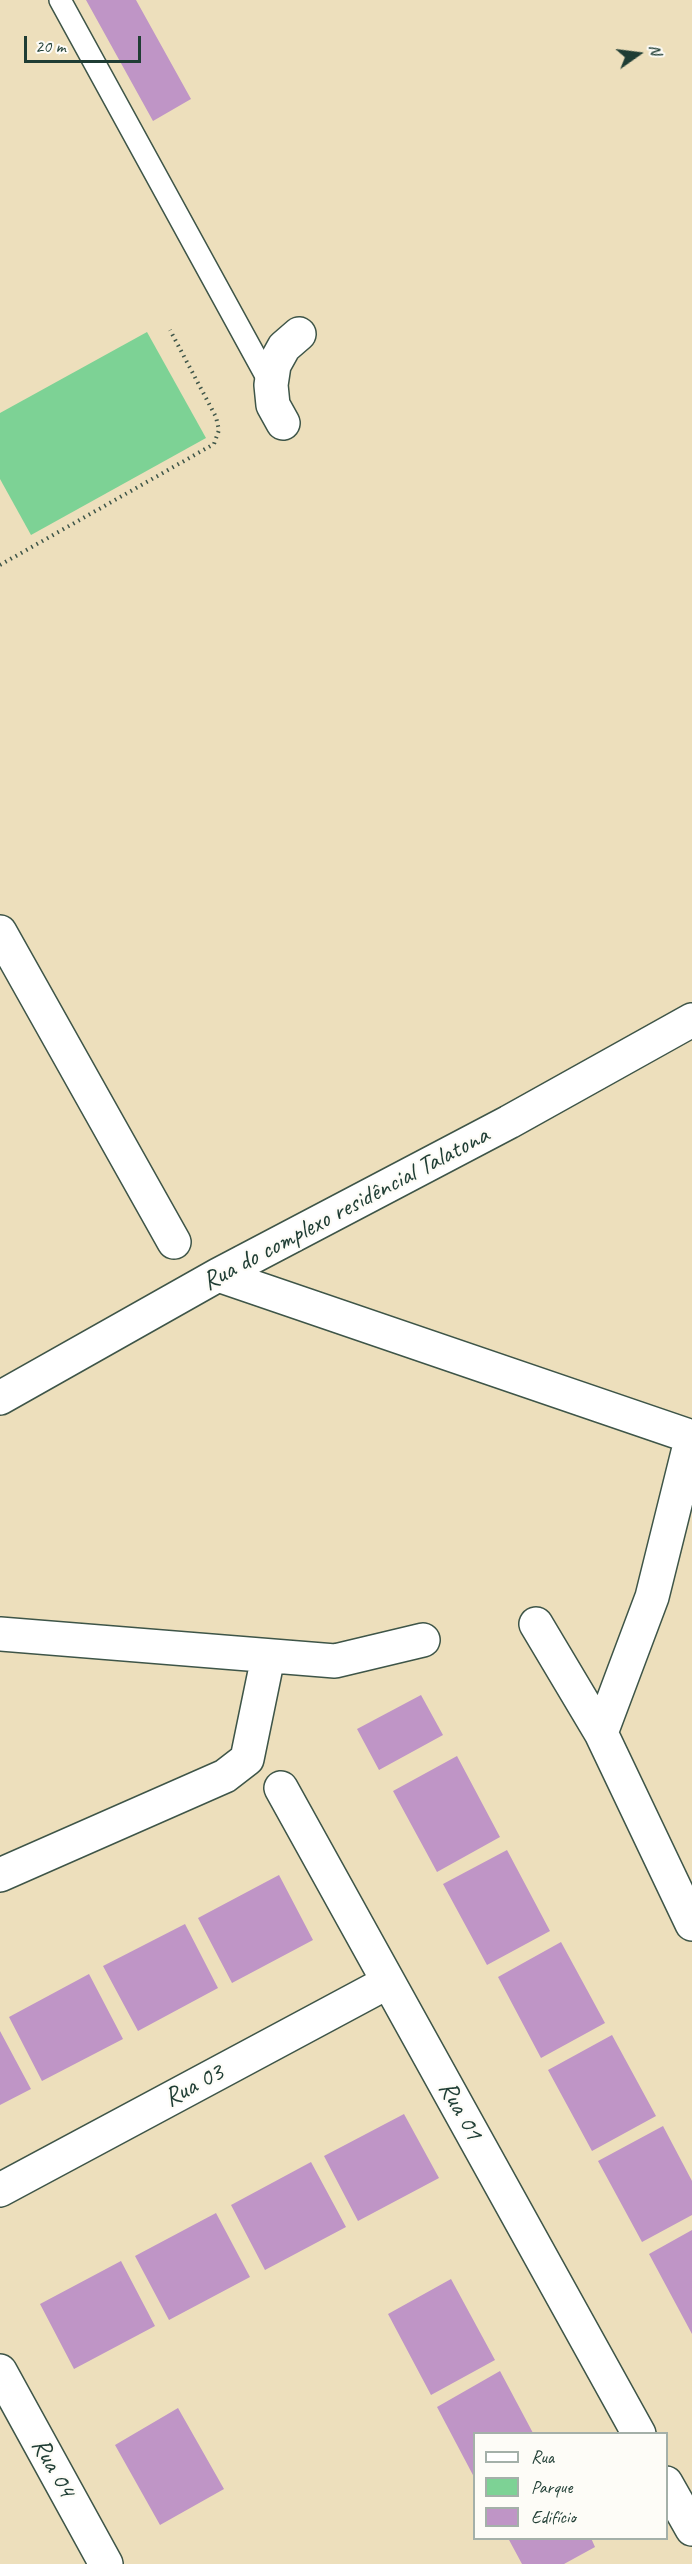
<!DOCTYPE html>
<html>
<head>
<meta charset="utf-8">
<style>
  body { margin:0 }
  #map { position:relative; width:692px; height:2564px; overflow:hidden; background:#eddfbc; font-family:Caveat,sans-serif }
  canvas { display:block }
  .legend { position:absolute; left:473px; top:2432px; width:195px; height:108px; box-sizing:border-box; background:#fdfcf7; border:2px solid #a4b0a9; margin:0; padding:8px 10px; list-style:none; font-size:18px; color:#1f3d34 }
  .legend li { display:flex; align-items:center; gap:12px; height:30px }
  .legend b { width:30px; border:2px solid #a4b0a9 }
  .north { position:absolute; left:608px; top:24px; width:60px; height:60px; -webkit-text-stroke:4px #fdfcf7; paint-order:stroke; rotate:76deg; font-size:16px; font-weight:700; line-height:24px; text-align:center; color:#1f3d34 }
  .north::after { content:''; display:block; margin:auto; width:21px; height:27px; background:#1f3d34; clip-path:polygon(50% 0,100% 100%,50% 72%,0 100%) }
  .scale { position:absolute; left:24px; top:36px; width:117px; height:27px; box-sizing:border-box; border:3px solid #1f3d34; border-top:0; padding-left:8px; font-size:18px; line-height:21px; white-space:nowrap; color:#1f3d34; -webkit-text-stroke:4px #fdfcf7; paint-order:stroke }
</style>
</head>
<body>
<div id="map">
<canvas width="692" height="2564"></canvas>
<ul class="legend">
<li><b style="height:8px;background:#fff"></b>Rua</li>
<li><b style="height:16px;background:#7dd295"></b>Parque</li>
<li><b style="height:16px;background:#bf95c6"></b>Edifício</li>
</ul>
<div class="north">N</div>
<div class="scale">20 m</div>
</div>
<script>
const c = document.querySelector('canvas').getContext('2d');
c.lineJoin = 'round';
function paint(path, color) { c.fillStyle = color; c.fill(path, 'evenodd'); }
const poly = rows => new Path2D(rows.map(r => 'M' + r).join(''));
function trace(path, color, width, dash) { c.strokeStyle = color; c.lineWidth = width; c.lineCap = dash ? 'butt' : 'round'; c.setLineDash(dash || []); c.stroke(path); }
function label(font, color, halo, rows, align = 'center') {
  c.font = font + ' Caveat,sans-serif'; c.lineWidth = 4.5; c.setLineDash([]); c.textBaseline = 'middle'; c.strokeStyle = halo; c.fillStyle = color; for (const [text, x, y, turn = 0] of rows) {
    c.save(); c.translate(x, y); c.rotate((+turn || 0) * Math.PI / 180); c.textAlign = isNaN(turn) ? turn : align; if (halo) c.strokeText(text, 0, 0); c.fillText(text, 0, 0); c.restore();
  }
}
paint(poly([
  [147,332,206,438,31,535,0,479,0,413]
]), '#7dd295');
paint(poly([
  [86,0,136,0,191,99,153,121],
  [421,1695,443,1735,379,1770,357,1729],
  [457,1756,500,1837,437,1872,393,1791],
  [507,1850,550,1931,487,1965,443,1884],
  [279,1875,313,1940,232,1983,198,1918],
  [185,1924,218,1988,138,2031,103,1966],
  [561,1942,605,2023,541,2058,498,1977],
  [89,1974,123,2039,42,2081,9,2017],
  [0,2031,31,2089,0,2105],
  [612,2035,656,2116,592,2151,548,2070],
  [404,2114,439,2178,358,2221,324,2156],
  [663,2126,692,2181,692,2215,642,2242,598,2161],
  [311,2162,346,2227,265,2270,231,2205],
  [216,2213,250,2277,169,2320,135,2256],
  [692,2230,692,2334,649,2254],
  [121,2261,155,2326,74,2369,40,2304],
  [451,2279,495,2360,431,2395,388,2314],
  [500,2371,533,2433,474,2433,474,2477,437,2407],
  [178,2408,224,2489,160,2525,115,2445],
  [508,2538,591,2538,595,2547,564,2564,522,2564]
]), '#bf95c6');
const lane = poly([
  [60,0,271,385]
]);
const street = poly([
  [283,423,273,405,271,385,274,365,284,347,299,334],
  [0,932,174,1242],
  [218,1275,692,1437],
  [0,1398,218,1275,509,1122,692,1020],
  [536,1624,601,1733,692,1924],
  [0,1634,335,1661,423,1640],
  [601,1733,652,1597,692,1436],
  [281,1788,639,2434],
  [0,1875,225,1776,247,1759,268,1657],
  [0,2190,388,1982],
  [0,2371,106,2564],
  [666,2483,692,2529]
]);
trace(lane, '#3e5548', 24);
trace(street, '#3e5548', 36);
trace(poly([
  [0,565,214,444,219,430,216,417,170,330]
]), '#3e5548', 4, [1.5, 4.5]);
trace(lane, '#fff', 21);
trace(street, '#fff', 33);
label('26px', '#1f3d34', '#fdfcf7', [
  ["Rua do complexo residêncial Talatona",346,1209,-28],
  ["Rua 03",194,2086,-28],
  ["Rua 01",460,2111,61],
  ["Rua 04",53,2468,61]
]);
</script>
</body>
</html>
